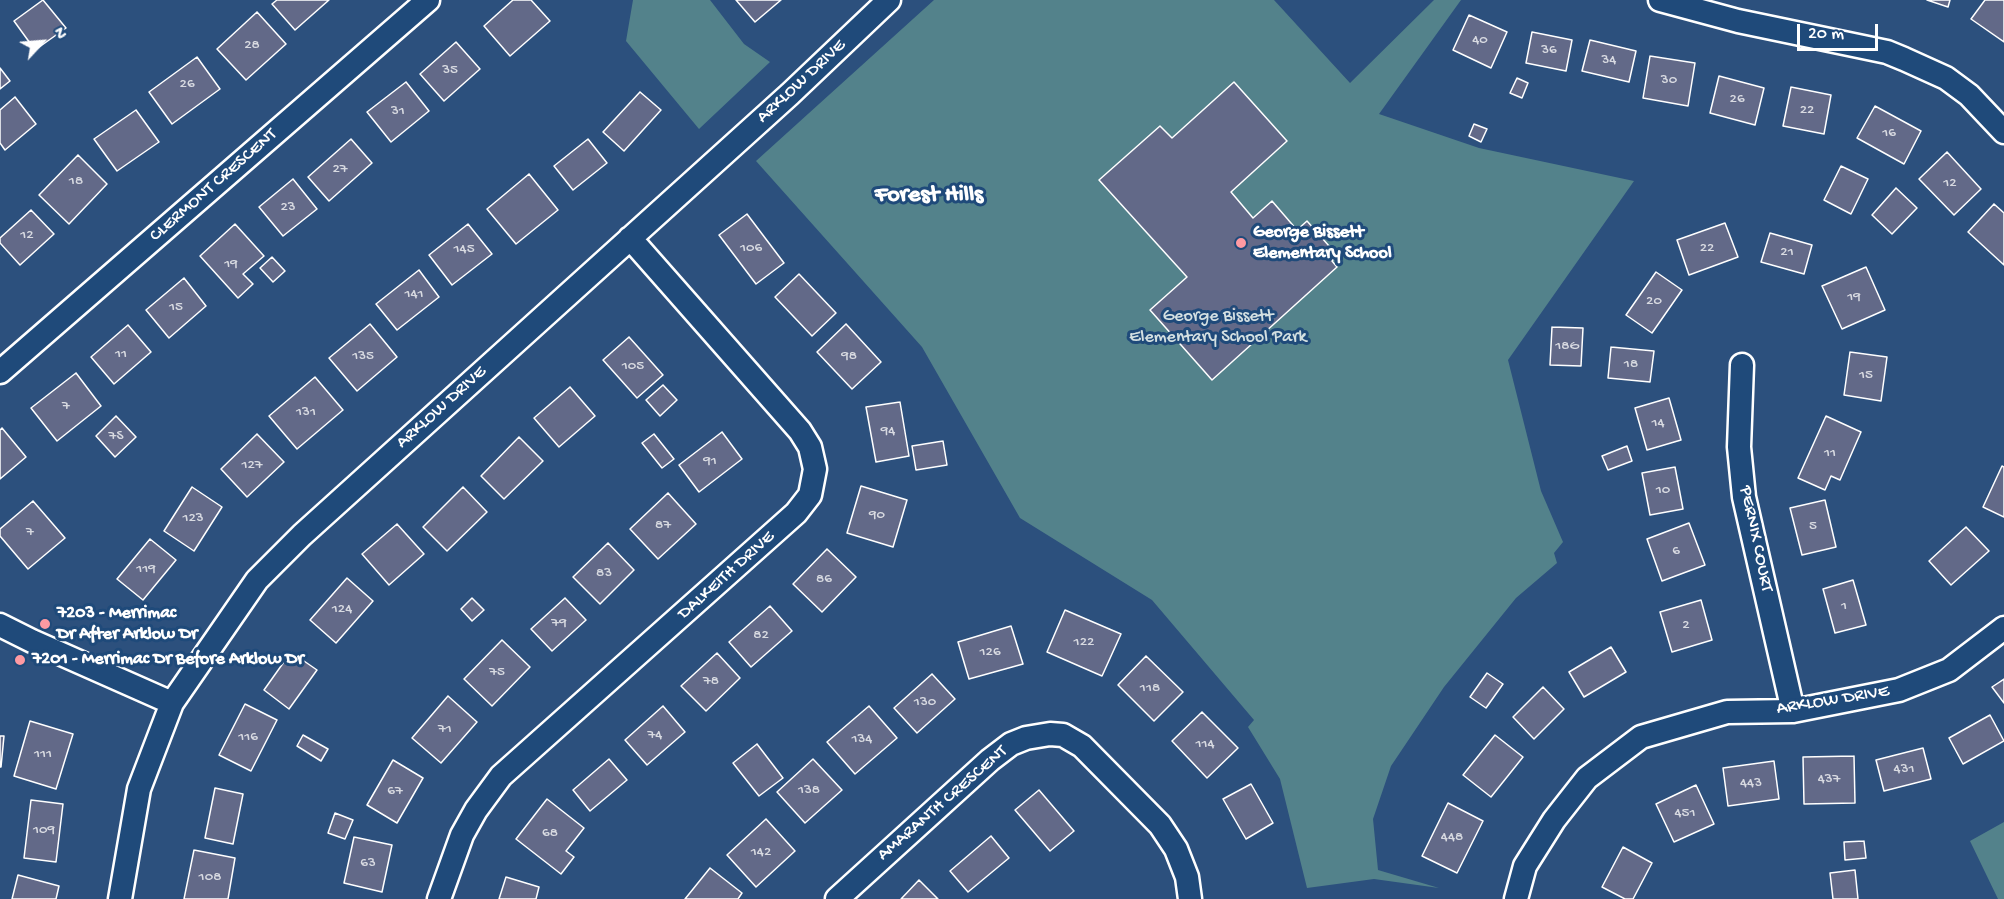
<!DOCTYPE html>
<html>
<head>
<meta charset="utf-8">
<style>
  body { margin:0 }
  #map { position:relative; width:2004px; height:899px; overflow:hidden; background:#2c507d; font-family:"Gochi Hand",sans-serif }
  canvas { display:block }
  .north { position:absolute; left:12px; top:12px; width:60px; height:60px; -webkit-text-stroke:4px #1f4a7a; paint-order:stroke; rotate:64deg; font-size:16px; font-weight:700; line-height:24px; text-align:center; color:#fff }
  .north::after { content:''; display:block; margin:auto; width:21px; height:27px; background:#fff; clip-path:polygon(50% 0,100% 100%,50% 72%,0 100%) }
  .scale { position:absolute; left:1797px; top:24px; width:81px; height:27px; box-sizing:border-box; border:3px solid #fff; border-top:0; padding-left:8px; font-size:18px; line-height:21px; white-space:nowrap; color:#fff; -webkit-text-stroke:4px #1f4a7a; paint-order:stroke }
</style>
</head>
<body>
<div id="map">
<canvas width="2004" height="899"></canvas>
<div class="north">N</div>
<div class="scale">20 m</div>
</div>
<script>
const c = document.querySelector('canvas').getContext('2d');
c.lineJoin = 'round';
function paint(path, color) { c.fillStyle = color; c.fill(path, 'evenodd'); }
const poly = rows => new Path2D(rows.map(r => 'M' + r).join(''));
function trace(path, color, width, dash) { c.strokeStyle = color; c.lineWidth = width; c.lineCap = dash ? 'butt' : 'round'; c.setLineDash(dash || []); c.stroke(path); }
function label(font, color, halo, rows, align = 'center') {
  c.font = font + ' "Gochi Hand",sans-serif'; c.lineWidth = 6; c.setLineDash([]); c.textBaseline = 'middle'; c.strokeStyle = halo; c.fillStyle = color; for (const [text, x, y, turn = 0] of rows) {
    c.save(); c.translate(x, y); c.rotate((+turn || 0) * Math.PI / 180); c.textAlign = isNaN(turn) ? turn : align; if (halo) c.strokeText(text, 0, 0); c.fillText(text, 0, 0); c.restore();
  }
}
paint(poly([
  [633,0,710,0,744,44,770,62,699,129,626,41],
  [934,0,1274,0,1350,83,1434,0,1461,0,1379,114,1479,148,1634,181,1508,360,1541,491,1563,542,1554,553,1557,563,1516,598,1444,687,1391,766,1373,819,1378,870,1439,888,1374,879,1307,888,1280,779,1248,727,1254,720,1152,600,1020,518,922,347,756,161],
  [2004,822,2004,899,1998,899,1970,841]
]), '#53828b');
const building = poly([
  [43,0,66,28,35,50,14,21,43,0],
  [277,0,329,0,295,30,272,4,277,0],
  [513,0,531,0,550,21,510,56,484,26,513,0],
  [736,0,781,0,755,22,736,0],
  [1927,0,1950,0,1948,7,1927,0],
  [1985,0,2004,0,2004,42,1971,19,1985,0],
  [257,12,286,44,246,80,217,49,257,12],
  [1469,15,1507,32,1491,68,1453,50,1469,15],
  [1532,32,1572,40,1566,71,1526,63,1532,32],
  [1590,40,1636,51,1629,82,1582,71,1590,40],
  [456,42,480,69,444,101,420,74,456,42],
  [1650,56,1695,63,1688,106,1643,98,1650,56],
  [197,57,220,89,172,124,149,92,197,57],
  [0,68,10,81,0,89,0,68],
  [1719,76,1764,88,1755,125,1710,113,1719,76],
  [1517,78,1528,83,1522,98,1510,93,1517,78],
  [406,82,429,111,391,142,367,112,406,82],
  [1234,82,1287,141,1231,192,1253,218,1272,201,1297,230,1307,221,1337,255,1332,261,1337,267,1212,380,1150,310,1187,277,1099,180,1160,126,1172,138,1234,82],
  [1791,87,1831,95,1824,134,1783,126,1791,87],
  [640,92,661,110,624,151,603,132,640,92],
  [15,97,36,124,5,150,0,143,0,110,15,97],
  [1875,106,1921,131,1904,164,1857,138,1875,106],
  [136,110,159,142,117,171,94,139,136,110],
  [1474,124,1487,129,1481,142,1469,136,1474,124],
  [351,139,372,163,329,201,308,177,351,139],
  [588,139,607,163,573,190,554,166,588,139],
  [1947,152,1981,189,1954,215,1919,179,1947,152],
  [78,155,107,184,69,224,39,195,78,155],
  [1841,166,1868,179,1851,214,1824,200,1841,166],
  [529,174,558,210,516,244,487,209,529,174],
  [293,179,317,209,283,236,259,207,293,179],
  [1896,188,1917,208,1892,234,1872,215,1896,188],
  [1994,204,2004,213,2004,265,1968,232,1994,204],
  [31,210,54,234,20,265,0,243,0,238,31,210],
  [747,214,784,263,756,284,719,235,747,214],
  [1725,223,1738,257,1689,275,1677,240,1725,223],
  [235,224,264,256,243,274,253,284,238,298,200,256,235,224],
  [468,224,492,254,452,285,429,255,468,224],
  [1770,233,1812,245,1804,274,1761,262,1770,233],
  [272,257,285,271,273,282,260,268,272,257],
  [1866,267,1885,310,1842,329,1822,286,1866,267],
  [419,270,439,297,397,330,376,304,419,270],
  [1656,272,1682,290,1652,333,1626,315,1656,272],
  [799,274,836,313,812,336,775,297,799,274],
  [184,278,206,306,169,338,146,310,184,278],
  [370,324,397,357,357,391,329,358,370,324],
  [846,324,881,362,852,389,817,352,846,324],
  [128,325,151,352,114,384,91,357,128,325],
  [1552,327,1583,328,1581,366,1550,365,1552,327],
  [629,337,663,375,637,398,603,360,629,337],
  [1611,347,1654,351,1650,382,1608,378,1611,347],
  [1850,352,1887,357,1881,401,1844,395,1850,352],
  [76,373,101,406,57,441,31,408,76,373],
  [315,377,343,410,297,449,269,416,315,377],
  [663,385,677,400,660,416,646,400,663,385],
  [570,387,595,416,559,447,534,418,570,387],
  [1669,398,1681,440,1647,450,1635,408,1669,398],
  [900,402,909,456,876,462,866,407,900,402],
  [116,416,136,437,115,457,96,436,116,416],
  [1826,416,1861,432,1840,480,1831,476,1825,490,1798,478,1826,416],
  [2,428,26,457,0,479,0,430,2,428],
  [722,432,742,459,699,492,679,465,722,432],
  [257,434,284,462,247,497,221,469,257,434],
  [654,434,674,459,662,468,642,443,654,434],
  [519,437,543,461,504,499,481,476,519,437],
  [943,441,947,465,916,470,912,446,943,441],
  [1627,446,1632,461,1608,470,1602,456,1627,446],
  [2002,466,2004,467,2004,517,1983,507,2002,466],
  [1675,467,1683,509,1650,515,1642,473,1675,467],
  [861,486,907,500,893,547,847,533,861,486],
  [192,487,222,507,194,551,164,531,192,487],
  [463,487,487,512,447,551,423,527,463,487],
  [668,493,696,524,658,559,630,529,668,493],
  [1825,500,1836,547,1802,555,1790,508,1825,500],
  [33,501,65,538,28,569,0,536,0,529,33,501],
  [1689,523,1705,565,1662,581,1647,539,1689,523],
  [397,524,424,554,389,585,362,554,397,524],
  [1966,527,1989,551,1951,585,1929,561,1966,527],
  [150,539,176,560,143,600,117,579,150,539],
  [608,543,634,570,600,604,573,577,608,543],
  [827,549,856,577,822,612,793,584,827,549],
  [347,578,373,601,336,643,310,620,347,578],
  [1853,580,1866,625,1835,633,1823,589,1853,580],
  [472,598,484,610,472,621,461,609,472,598],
  [565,598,586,620,552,651,531,629,565,598],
  [1701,600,1712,640,1672,652,1660,612,1701,600],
  [770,606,792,631,751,667,729,642,770,606],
  [1065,610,1121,634,1102,676,1047,652,1065,610],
  [1011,626,1023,664,969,679,958,642,1011,626],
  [502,640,530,667,492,706,464,679,502,640],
  [1611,647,1626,672,1584,697,1569,672,1611,647],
  [291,652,317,670,289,709,264,690,291,652],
  [717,653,740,678,706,711,681,686,717,653],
  [1146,656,1183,692,1154,721,1118,685,1146,656],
  [1487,673,1503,684,1486,708,1470,697,1487,673],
  [932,674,955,699,917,733,894,708,932,674],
  [2004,679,2004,703,1992,687,2004,679],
  [1543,687,1564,709,1534,739,1513,717,1543,687],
  [448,696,477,722,441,763,412,738,448,696],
  [245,704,277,720,251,771,219,755,245,704],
  [663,706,685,732,647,765,625,740,663,706],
  [869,706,897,738,855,774,827,742,869,706],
  [1202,712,1238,748,1207,778,1172,741,1202,712],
  [1990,715,2004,741,1963,764,1949,738,1990,715],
  [30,721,73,734,56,789,14,776,30,721],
  [303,735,328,749,321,761,297,746,303,735],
  [1495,735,1523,757,1491,797,1463,775,1495,735],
  [0,736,4,736,1,767,0,767,0,736],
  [757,744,783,778,759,796,733,763,757,744],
  [1923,748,1931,779,1884,791,1876,760,1923,748],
  [1854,756,1855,803,1804,804,1803,757,1854,756],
  [609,759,627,780,590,811,573,790,609,759],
  [813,759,842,790,805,823,777,792,813,759],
  [393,760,423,778,397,823,367,805,393,760],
  [1774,761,1779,799,1728,806,1723,768,1774,761],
  [1251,784,1273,823,1246,839,1223,799,1251,784],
  [1696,785,1714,824,1674,842,1656,804,1696,785],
  [215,788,243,794,233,844,205,838,215,788],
  [1039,790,1074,831,1050,851,1015,810,1039,790],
  [547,799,584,828,566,851,574,857,561,874,516,839,547,799],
  [31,800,63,804,56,862,24,858,31,800],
  [1448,803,1483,821,1457,873,1422,856,1448,803],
  [335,813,353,820,345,839,328,833,335,813],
  [766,819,795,851,756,887,727,855,766,819],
  [991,836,1009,858,968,892,950,871,991,836],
  [354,837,392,845,382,892,344,883,354,837],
  [1864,841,1866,858,1845,860,1844,842,1864,841],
  [1623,847,1652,863,1633,899,1625,899,1602,887,1623,847],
  [194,850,235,858,228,899,184,899,194,850],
  [710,868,742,893,738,899,685,899,710,868],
  [1855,870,1858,899,1833,899,1830,873,1855,870],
  [18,875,59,886,56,899,12,899,18,875],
  [506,877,539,887,536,899,499,899,506,877],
  [919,880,938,899,901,899,919,880]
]);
paint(building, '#626988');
trace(building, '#fff', 1.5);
const street = poly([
  [1660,0,1738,21,1887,52,1904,59,1946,78,1969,95,2004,132],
  [1742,365,1739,447,1744,497,1793,711],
  [0,372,428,0],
  [0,625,32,641,172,703],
  [120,899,139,789,172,703,257,580,302,535,790,94,889,0],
  [439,899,462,835,476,810,501,776,796,513,810,495,815,469,810,447,800,431,630,238],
  [837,899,990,760,1011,744,1026,738,1050,734,1063,735,1082,746,1160,825,1176,849,1187,877,1190,899],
  [1516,899,1525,866,1554,820,1587,778,1641,737,1727,712,1793,711,1899,690,1949,670,2004,628]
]);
trace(street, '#fff', 27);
trace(street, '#1f4a7a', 22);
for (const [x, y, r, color] of [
  [1241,243,6,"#ff9aa2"],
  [45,624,6,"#ff9aa2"],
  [20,660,6,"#ff9aa2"]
]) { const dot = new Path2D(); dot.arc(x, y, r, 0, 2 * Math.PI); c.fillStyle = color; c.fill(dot); trace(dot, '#1f4a7a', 2); }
label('15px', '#d8dae1', null, [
  ["40",1480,41],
  ["28",252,46],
  ["36",1549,51],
  ["34",1609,61],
  ["35",450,71],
  ["30",1669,81],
  ["26",187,85],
  ["26",1737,100],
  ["22",1807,111],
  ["31",398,112],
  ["16",1889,134],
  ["27",340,170],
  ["18",76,182],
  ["12",1950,184],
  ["23",288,208],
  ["12",27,236],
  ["106",751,249],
  ["22",1707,249],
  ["145",464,250],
  ["21",1787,253],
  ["19",231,265],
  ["141",414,295],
  ["19",1854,298],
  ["20",1654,302],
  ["15",176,308],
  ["18G",1567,347],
  ["11",121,355],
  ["135",363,357],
  ["98",849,357],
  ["18",1631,365],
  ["105",633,367],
  ["15",1866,376],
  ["7",66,407],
  ["131",306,413],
  ["14",1658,424],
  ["94",888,432],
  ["7S",116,437],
  ["11",1830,454],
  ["91",710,462],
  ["127",252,466],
  ["10",1663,491],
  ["90",877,516],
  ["123",193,519],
  ["87",663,526],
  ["5",1813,527],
  ["7",30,533],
  ["6",1676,552],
  ["119",146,570],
  ["83",604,574],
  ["86",824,580],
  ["1",1844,607],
  ["124",342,610],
  ["79",559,624],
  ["2",1686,626],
  ["82",761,636],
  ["122",1084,643],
  ["126",990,653],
  ["75",497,673],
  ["78",711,682],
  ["118",1150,689],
  ["130",925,703],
  ["71",445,730],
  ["74",655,736],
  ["116",248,738],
  ["134",862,740],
  ["114",1205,745],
  ["111",43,755],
  ["431",1904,770],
  ["437",1829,780],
  ["443",1751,784],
  ["138",809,791],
  ["67",395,792],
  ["451",1685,814],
  ["109",44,831],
  ["68",550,834],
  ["448",1452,838],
  ["142",761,853],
  ["63",368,864],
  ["108",210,878]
]);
label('18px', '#fff', '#1f4a7a', [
  ["ARKLOW DRIVE",802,82,-43],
  ["CLERMONT CRESCENT",214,186,-41],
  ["ARKLOW DRIVE",442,408,-42],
  ["PERNIX COURT",1755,539,78],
  ["DALKEITH DRIVE",727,576,-42],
  ["ARKLOW DRIVE",1833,701,-9],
  ["AMARANTH CRESCENT",943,804,-41]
]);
label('bold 18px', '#fff', '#1f4a7a', [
  ["George Bissett",1253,233],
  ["Elementary School",1253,254],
  ["7203 - Merrimac",57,614],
  ["Dr After Arklow Dr",57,635],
  ["7201 - Merrimac Dr Before Arklow Dr",32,660]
], 'left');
label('18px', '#d4e0e2', '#1f4a7a', [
  ["George Bissett",1218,317],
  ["Elementary School Park",1218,338]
]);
label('bold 24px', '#fff', '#1f4a7a', [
  ["Forest Hills",929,196]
]);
</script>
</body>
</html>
